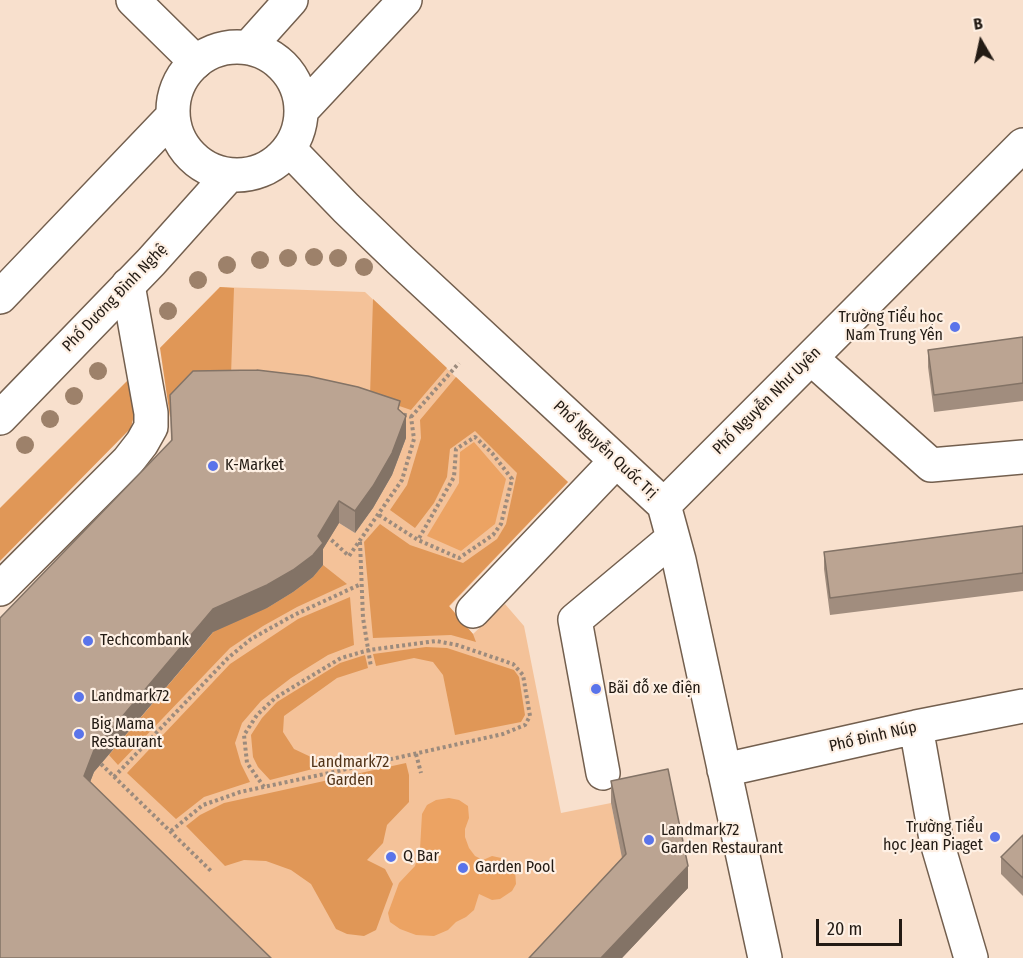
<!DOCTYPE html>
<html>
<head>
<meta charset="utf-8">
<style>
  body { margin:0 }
  #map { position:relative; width:1023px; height:958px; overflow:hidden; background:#f8e0cd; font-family:"Fira Sans Condensed",sans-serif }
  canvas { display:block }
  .north { position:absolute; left:951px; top:12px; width:60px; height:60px; -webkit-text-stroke:4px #fef0e4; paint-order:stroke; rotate:351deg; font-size:16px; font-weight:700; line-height:24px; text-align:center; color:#231b14 }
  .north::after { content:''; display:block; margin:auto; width:21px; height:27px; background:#231b14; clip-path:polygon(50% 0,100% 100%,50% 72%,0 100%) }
  .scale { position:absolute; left:816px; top:919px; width:86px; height:27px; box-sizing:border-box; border:3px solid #231b14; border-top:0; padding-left:8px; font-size:18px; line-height:21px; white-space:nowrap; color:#231b14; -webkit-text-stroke:4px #fef0e4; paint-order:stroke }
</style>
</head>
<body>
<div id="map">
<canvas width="1023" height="958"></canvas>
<div class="north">B</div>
<div class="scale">20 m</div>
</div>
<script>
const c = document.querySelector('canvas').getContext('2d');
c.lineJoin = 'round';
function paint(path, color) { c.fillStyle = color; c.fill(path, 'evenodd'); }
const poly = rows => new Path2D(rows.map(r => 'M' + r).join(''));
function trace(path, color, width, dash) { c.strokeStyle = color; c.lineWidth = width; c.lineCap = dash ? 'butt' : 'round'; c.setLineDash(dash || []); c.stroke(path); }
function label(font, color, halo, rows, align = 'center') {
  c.font = font + ' "Fira Sans Condensed",sans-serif'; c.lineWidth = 4.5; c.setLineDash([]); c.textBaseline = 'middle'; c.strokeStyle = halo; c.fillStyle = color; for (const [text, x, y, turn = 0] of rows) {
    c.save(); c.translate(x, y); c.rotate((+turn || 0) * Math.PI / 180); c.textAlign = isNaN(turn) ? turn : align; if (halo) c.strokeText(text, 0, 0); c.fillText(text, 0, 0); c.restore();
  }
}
paint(poly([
  [220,287,365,292,568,482,449,607,473,634,505,604,524,626,561,813,611,803,626,876,550,958,248,958,84,798,94,772,226,617,267,608,293,592,313,577,323,565,313,551,339,523,355,533,373,508,392,475,406,438,308,398,160,348]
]), '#f4c299');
paint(poly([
  [220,287,234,288,231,375,170,417,160,348],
  [373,299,447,368,411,410,370,396],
  [456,377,568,482,449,606,473,634,476,642,451,635,373,638,364,542,380,524,410,545,463,563,497,539,506,524,517,473,475,431,450,449,447,477,434,503,415,528,390,510,407,485,421,438,420,420],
  [129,379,134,415,131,428,0,561,0,508],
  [323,565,347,584,297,607,263,626,230,648,118,765,109,755,226,617,267,608,293,592,313,577],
  [350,597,354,645,328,655,291,678,261,701,242,723,235,743,241,764,250,782,204,797,176,819,127,773,230,664,298,619],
  [426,647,447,648,514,670,519,677,525,715,521,722,455,735,443,675,433,662,414,658,376,666,373,654],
  [365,655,368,668,337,678,284,716,283,732,294,749,328,765,270,780,258,767,253,757,251,735,262,718,277,702,340,663],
  [406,763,409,775,409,802,387,825,383,843,367,860,385,869,393,884,376,930,364,936,347,934,336,929,311,884,291,870,266,861,244,860,225,866,186,826,200,815,224,803]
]), '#e09757');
paint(poly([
  [474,442,506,479,495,524,461,551,427,536,459,483,460,452],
  [449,798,459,800,468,806,469,818,465,829,465,837,469,848,475,856,483,860,492,856,506,859,515,870,516,884,512,891,500,899,492,900,479,894,474,910,466,917,456,922,448,930,434,936,416,935,400,929,390,922,388,913,399,883,415,866,420,849,422,814,427,805,436,800]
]), '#eca363');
const minor = poly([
  [133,0,196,62],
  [289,149,346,208,400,260,664,505,679,560,765,958],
  [811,358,931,465,1023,457],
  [664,505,1023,145],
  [0,589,128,461,142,443,151,427,151,413,128,285],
  [473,611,616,461],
  [916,727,936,839,971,958],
  [724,770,916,727,1023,706],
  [603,773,575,620,673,538]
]);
const major = poly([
  '173 111a64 64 0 1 1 128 0a64 64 0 1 1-128 0Z',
  [248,48,291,0],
  [302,110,405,0],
  [0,297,173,116],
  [0,418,151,262,229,175]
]);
trace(minor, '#735f4e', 36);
trace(major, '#735f4e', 36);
trace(poly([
  [411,417,459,363],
  [379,515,418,540,459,558,493,535,501,524,512,479,492,453,475,437,456,449,454,477,418,540],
  [327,536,349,556,402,480,414,439,411,417,402,414],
  [360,542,363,618,371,667],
  [416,754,421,773],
  [101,764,211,871],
  [114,777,228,658,251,639,294,615,361,584],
  [171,831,203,805,240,792,329,773,503,734,525,725,530,716,523,675,513,664,457,645,436,641,369,650,341,658,275,698,257,715,244,735,247,763,264,787]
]), '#9c8b7d', 4, [3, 3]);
trace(minor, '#fff', 33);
trace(major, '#fff', 33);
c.fillStyle = '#9d816a';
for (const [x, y] of [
  [314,257],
  [288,258],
  [338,258],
  [260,260],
  [227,265],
  [364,267],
  [198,280],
  [168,311],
  [98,371],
  [74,396],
  [50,419],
  [25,445]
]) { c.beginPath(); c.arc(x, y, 9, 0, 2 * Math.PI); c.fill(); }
paint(poly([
  [1023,337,1023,401,934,412,928,367,928,350],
  [170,395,400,411,406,438,392,475,373,508,355,533,339,523,323,549,323,565,313,577,293,592,267,608,213,632,94,772,90,782,0,958,171,441],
  [1023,526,1023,591,830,615,824,569,824,552],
  [611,781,688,888,622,958,529,958,622,858,611,803],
  [1023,835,1023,896,1001,874,1001,857]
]), '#a18d7e');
paint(poly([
  [406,416,406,438,392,475,373,508,355,533,355,511],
  [339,501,339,523,323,549,323,565,313,577,293,592,267,608,213,632,94,772,84,798,84,776,94,750,213,609,318,536],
  [688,866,688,888,622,958,601,958]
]), '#837366');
const building = poly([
  [1023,337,1023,383,934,395,928,350,1023,337],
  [257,370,308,376,358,387,400,401,398,409,406,416,392,453,373,486,355,511,339,501,318,536,323,543,313,555,293,570,267,585,213,609,94,750,84,776,271,958,0,958,0,618,172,440,170,395,193,371,257,370],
  [1023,526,1023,573,830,598,824,552,1023,526],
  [668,769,688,866,601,958,529,958,626,854,611,781,668,769],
  [1023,835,1023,878,1001,857,1023,835]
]);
paint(building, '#bba492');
trace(building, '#837366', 1.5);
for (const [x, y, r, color] of [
  [955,327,6,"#5a74ea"],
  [213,466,6,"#5a74ea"],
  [88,641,6,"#5a74ea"],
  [596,689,6,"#5a74ea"],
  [79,697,6,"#5a74ea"],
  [79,734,6,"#5a74ea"],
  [995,837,6,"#5a74ea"],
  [649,840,6,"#5a74ea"],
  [391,857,6,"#5a74ea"],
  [463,868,6,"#5a74ea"]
]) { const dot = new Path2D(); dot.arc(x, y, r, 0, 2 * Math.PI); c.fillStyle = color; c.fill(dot); trace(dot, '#fef0e4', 2); }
label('16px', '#231b14', '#fef0e4', [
  ["Phố Dương Đình Nghệ",115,298,-46],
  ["Phố Nguyễn Như Uyên",767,401,-45],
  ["Phố Nguyễn Quốc Trị",605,450,43],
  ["Phố Đinh Núp",873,737,-13]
]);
label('16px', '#231b14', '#fef0e4', [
  ["Trường Tiểu học",943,318,"right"],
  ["Nam Trung Yên",943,336,"right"],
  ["K-Market",225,466],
  ["Techcombank",100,641],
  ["Bãi đỗ xe điện",608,689],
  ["Landmark72",91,697],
  ["Big Mama",91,725],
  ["Restaurant",91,743],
  ["Trường Tiểu",983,828,"right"],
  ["học Jean Piaget",983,846,"right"],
  ["Landmark72",661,831],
  ["Garden Restaurant",661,849],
  ["Q Bar",403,857],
  ["Garden Pool",475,868]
], 'left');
label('16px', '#523419', '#fef0e4', [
  ["Landmark72",350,763],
  ["Garden",350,781]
]);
</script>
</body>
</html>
